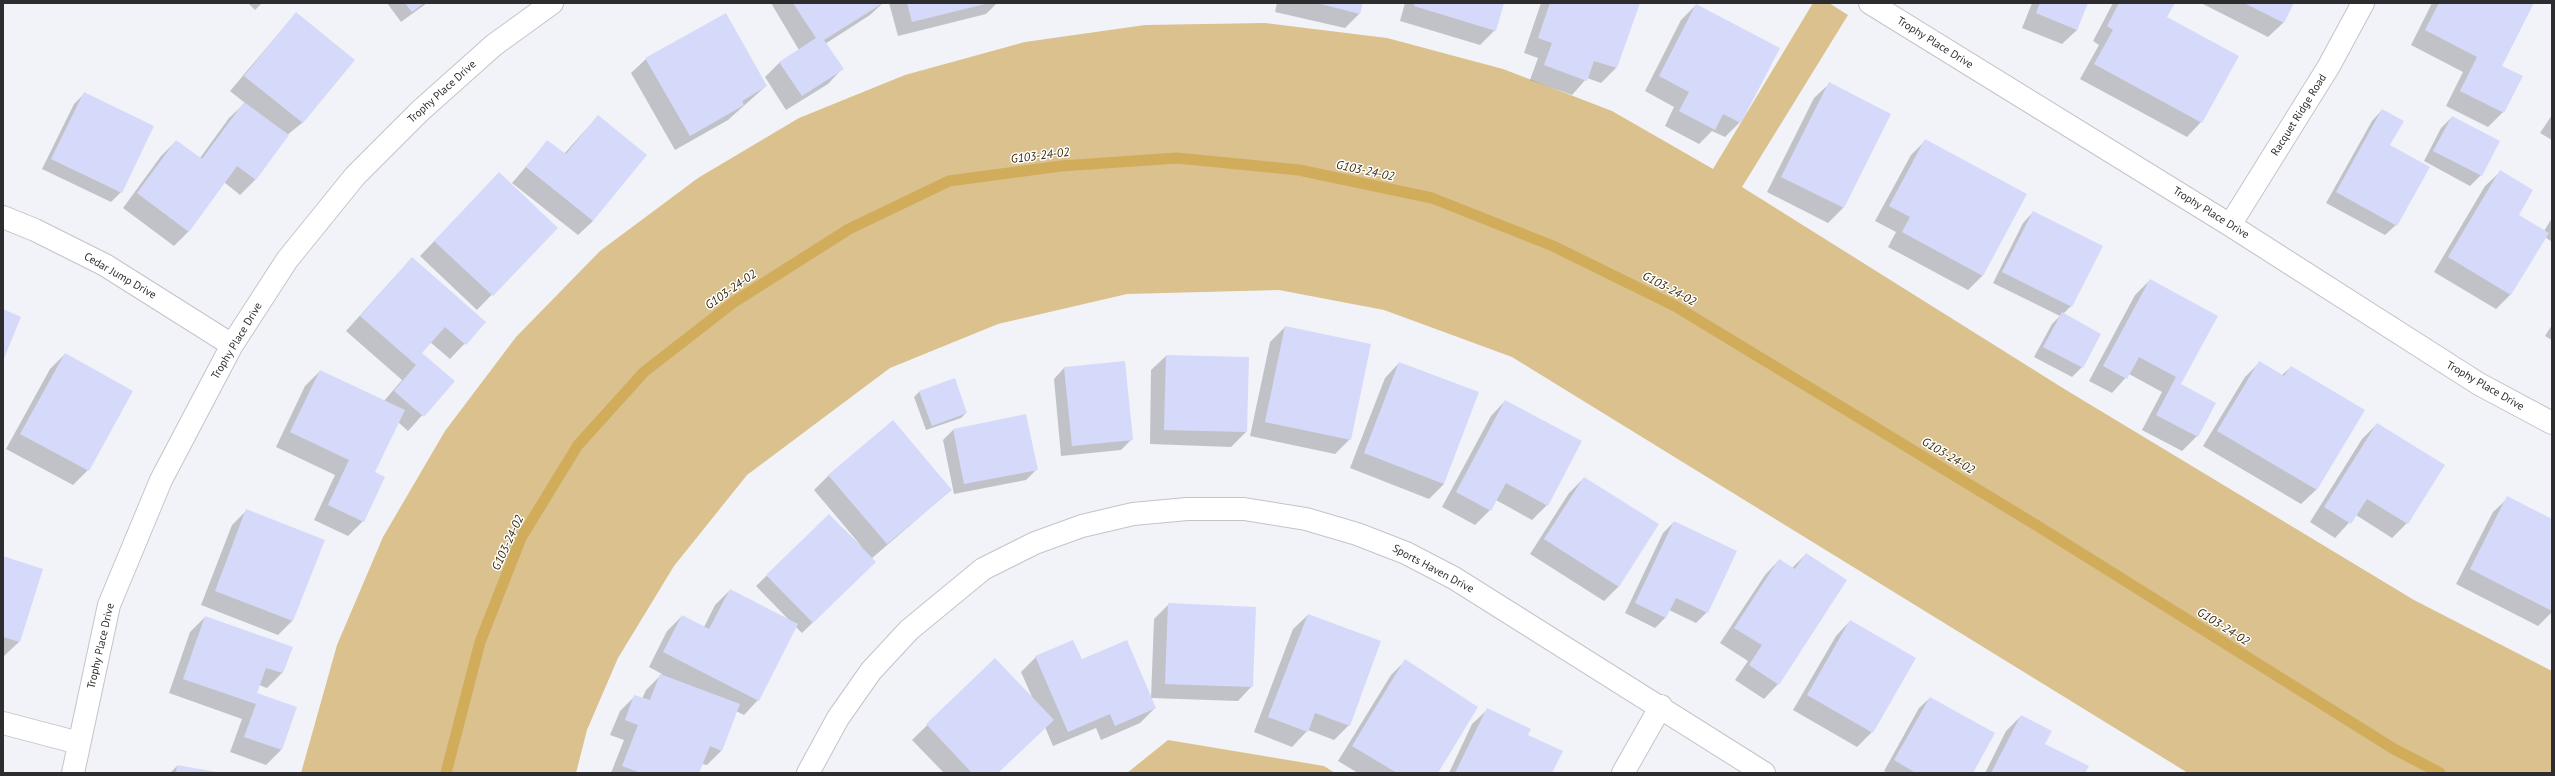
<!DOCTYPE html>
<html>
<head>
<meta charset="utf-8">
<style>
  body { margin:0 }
  #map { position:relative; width:2555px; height:776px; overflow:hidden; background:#f2f3f9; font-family:"PT Sans",sans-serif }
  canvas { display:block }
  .frame { position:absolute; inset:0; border:4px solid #2d2d2f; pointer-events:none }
</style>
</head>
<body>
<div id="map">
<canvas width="2555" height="776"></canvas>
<div class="frame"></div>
</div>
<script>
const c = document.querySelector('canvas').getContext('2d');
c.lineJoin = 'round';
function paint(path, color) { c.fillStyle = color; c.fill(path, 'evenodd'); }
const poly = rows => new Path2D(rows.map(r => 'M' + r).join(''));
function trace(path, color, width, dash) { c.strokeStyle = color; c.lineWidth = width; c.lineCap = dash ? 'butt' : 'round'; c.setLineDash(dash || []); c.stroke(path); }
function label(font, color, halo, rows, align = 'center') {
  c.font = font + ' "PT Sans",sans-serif'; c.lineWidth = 3; c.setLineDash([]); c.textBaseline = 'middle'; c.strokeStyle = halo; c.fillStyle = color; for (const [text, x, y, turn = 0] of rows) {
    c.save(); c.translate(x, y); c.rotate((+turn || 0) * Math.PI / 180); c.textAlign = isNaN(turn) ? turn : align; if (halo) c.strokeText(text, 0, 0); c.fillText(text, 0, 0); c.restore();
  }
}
paint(poly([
  [1813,3,1829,3,1848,15,1742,187,2066,390,2414,600,2552,671,2552,773,2188,773,1512,357,1384,310,1279,290,1127,294,998,324,890,368,747,475,674,566,618,658,587,730,576,773,301,773,337,645,383,537,445,431,516,337,600,251,698,178,799,118,905,75,1025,42,1145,25,1265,23,1387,38,1503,69,1612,111,1713,169],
  [1168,740,1324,766,1335,773,1127,773]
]), '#dac18d');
paint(poly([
  [248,3,262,3,255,10],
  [387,3,427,3,401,22],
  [771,3,883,3,870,15,825,44,842,69,828,84,786,110,765,77,780,62,799,50],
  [889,3,997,3,986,14,898,36],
  [1277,3,1362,3,1360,13,1345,28,1275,12],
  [1405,3,1503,3,1495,30,1480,45,1400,21],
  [1541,3,1639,3,1616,68,1601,83,1587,78,1572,95,1530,80,1538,58,1524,53],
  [2032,3,2087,3,2077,30,2062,44,2022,28],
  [2113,3,2174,3,2165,18,2201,122,2187,137,2080,79,2099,45,2093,41],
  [2201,3,2293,3,2283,23,2268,37],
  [2432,3,2533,3,2501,66,2521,77,2503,112,2488,127,2446,106,2463,72,2411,45],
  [1696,5,1778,48,1740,122,1725,137,1712,131,1699,144,1665,126,1674,107,1645,91,1681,20],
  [296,13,353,60,302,123,286,136,255,180,240,195,224,182,189,231,174,246,123,208,161,156,176,141,200,158,229,118,245,103,230,91],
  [646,59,766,86,728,120,675,150,631,73],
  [1829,84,1890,114,1843,208,1828,223,1767,192,1814,98],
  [84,94,121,192,111,202,42,169,74,104],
  [2382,110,2389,145,2396,225,2385,235,2326,203,2372,121],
  [2552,115,2552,140,2540,133],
  [598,116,593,221,578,235,512,183,548,141,564,154],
  [2452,117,2481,175,2470,186,2424,161,2441,128],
  [1925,141,1983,275,1968,290,1888,247,1896,232,1875,221,1911,155],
  [2500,172,2517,215,2544,231,2552,218,2552,242,2545,237,2510,295,2496,309,2434,272,2485,186],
  [485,188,556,228,477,310,420,256],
  [2033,212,2071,306,2063,314,2082,367,2072,377,2034,357,2052,324,2060,316,1993,283,2023,223],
  [398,273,485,322,450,359,430,342,421,353,453,381,408,431,398,422,374,472,363,521,348,536,314,520,335,475,276,447,305,386,320,371,384,401,402,380,346,331],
  [2150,280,2180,384,2215,403,2197,436,2182,451,2142,430,2162,392,2129,374,2112,393,2089,381,2135,295],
  [2552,325,2552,340,2545,336],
  [1285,327,1350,439,1335,454,1250,436,1270,342],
  [65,354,132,391,88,470,73,485,6,449,50,369],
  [1166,356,1246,432,1231,447,1150,444,1151,370],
  [1124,362,1132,439,1121,450,1061,456,1054,379,1064,368],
  [2260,362,2282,375,2291,367,2363,411,2316,490,2301,504,2203,446,2245,377],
  [1399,363,1444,484,1429,499,1350,468,1385,378],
  [954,380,966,413,961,418,926,430,914,397,919,392],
  [1505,401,1547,505,1532,520,1496,500,1490,510,1475,525,1442,507,1491,416],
  [2377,424,2444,465,2407,523,2392,538,2356,515,2335,538,2310,522,2362,439],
  [953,430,1037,469,1026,480,954,494,943,440],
  [829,475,951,490,871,559,864,572,802,633,796,627,758,700,744,715,736,711,721,751,707,765,702,764,698,773,611,773,624,740,610,735,620,711,635,696,642,699,646,690,662,674,649,667,667,631,682,616,704,627,715,605,730,590,789,620,756,586,829,515,863,548,814,490],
  [1584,478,1619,586,1604,601,1530,554,1569,493],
  [2508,498,2552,520,2552,612,2538,626,2456,584,2493,512],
  [246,511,293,620,278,635,201,605,232,525],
  [1674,522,1707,612,1696,623,1669,610,1665,618,1655,628,1625,613,1663,533],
  [1806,554,1778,684,1764,699,1735,680,1748,661,1720,643,1765,575,1779,560,1792,568],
  [3,557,42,570,19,642,4,656],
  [1169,604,1252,686,1238,701,1151,698,1154,619],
  [1308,615,1349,725,1334,740,1308,730,1292,747,1254,732,1293,629],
  [205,617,291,648,282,673,267,688,259,685,256,693,296,708,281,750,266,765,230,752,242,719,169,693,190,632],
  [1850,621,1872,732,1857,747,1793,710,1836,636],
  [1036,657,1081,660,1155,708,1140,723,1101,740,1096,728,1053,746,1045,727,997,773,944,773,912,740,995,659,1033,699,1021,672],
  [1406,660,1437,773,1358,773,1338,761,1391,675],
  [1930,698,1972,773,1888,773,1884,771,1919,708],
  [1487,710,1527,735,1551,773,1449,773,1472,724],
  [2021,716,2044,745,2084,773,1985,773,2006,731],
  [177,766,216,773,170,773]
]), '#0003');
trace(poly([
  [446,773,480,642,521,538,578,445,644,372,734,302,849,229,949,181,1061,166,1177,158,1299,170,1432,198,1553,246,1675,306,2036,525,2394,749,2440,773]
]), '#d0ac5b', 11);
paint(poly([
  [405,3,424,3,412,12],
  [793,3,883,3,824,40,844,69,802,96,779,62,816,38],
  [907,3,985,3,985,4,912,22],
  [1317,3,1363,3,1360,14],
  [1415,3,1504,3,1496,31,1414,6],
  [1550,3,1640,3,1617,68,1594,61,1587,81,1544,65,1552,43,1538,38],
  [2040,3,2088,3,2077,30,2036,13],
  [2119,3,2175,3,2167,17,2239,56,2202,123,2094,64,2113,30,2107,26],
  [2244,3,2294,3,2284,23],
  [2439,3,2534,3,2502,66,2523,76,2504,113,2460,91,2477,57,2425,30],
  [1696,4,1780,48,1741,123,1723,114,1715,130,1679,111,1689,92,1659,76],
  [296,12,355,60,303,123,244,76],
  [726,13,767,86,742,101,744,105,690,136,645,58],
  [1829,82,1891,114,1844,208,1781,177],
  [84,92,154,126,122,193,51,159],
  [244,102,289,135,256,180,237,166,189,232,137,193,176,140,202,159],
  [2382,109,2404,121,2390,145,2430,167,2397,226,2336,192],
  [598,115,647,155,593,221,526,167,547,140,566,154],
  [2452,116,2500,141,2482,176,2433,151],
  [1925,139,2027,194,1983,276,1902,232,1910,217,1889,206],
  [2500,170,2533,190,2519,215,2549,233,2511,295,2448,257],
  [499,172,558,228,493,296,434,241],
  [2033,211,2103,246,2072,307,2002,272],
  [412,257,486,322,466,345,445,327,422,353,455,381,424,417,394,391,416,365,360,316],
  [2150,279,2218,316,2181,384,2216,403,2198,437,2156,415,2176,377,2139,357,2127,379,2103,366],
  [3,309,21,317,3,361],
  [2062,312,2101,334,2083,368,2043,347],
  [1285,326,1371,344,1351,440,1265,422],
  [65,353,133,391,89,471,20,434],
  [1166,355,1249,357,1247,432,1164,430],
  [1125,361,1133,440,1072,446,1064,367],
  [2259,361,2284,376,2291,366,2365,410,2317,490,2217,431],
  [1399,362,1479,392,1444,484,1364,453],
  [320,370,405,410,375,472,385,477,364,522,328,505,349,460,290,432],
  [955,378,967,413,932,426,919,391],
  [1505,400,1582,441,1548,506,1506,483,1491,511,1456,492],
  [1026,414,1038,470,964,484,953,429],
  [893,420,952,490,887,544,828,475],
  [2377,423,2445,465,2408,524,2367,499,2351,524,2324,507],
  [1584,477,1659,524,1619,587,1544,539],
  [2507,496,2552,519,2552,611,2470,569],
  [246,509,325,540,293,621,215,591],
  [829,514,876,562,813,623,766,575],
  [1674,521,1737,551,1708,613,1676,598,1666,618,1635,603],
  [1806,553,1847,580,1779,685,1749,665,1762,645,1734,628,1779,559,1795,569],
  [3,556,43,569,20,642,3,637],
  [730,589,798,624,759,701,663,652,682,615,709,629],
  [1168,603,1256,607,1253,687,1165,684],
  [1308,614,1381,641,1350,726,1315,713,1308,732,1268,717],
  [205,616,293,647,283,673,266,668,257,693,297,707,282,750,244,737,256,704,183,679],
  [1850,620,1916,658,1873,733,1807,695],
  [1073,640,1082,659,1127,640,1156,708,1115,726,1110,714,1068,732,1035,656],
  [995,658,1054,720,998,773,972,773,926,724],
  [1405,659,1478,707,1438,773,1397,773,1352,746],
  [660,674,740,704,722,751,710,746,699,773,641,773,622,766,638,725,625,720,634,695,650,700],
  [1930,697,1995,733,1973,773,1916,773,1894,760],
  [1487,708,1531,729,1528,735,1563,751,1552,773,1455,773],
  [2021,715,2052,731,2045,744,2089,766,2085,773,1991,773],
  [177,765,217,772,217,773,176,773]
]), '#d6dafa');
const street = poly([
  [1870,3,2230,225,2479,384,2552,423],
  [3,217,35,230,105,265,232,345],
  [2230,225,2329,66,2363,3],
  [3,723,79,743],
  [73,773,109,605,161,480,232,345,287,260,355,176,420,111,494,45,552,3],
  [808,773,838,718,871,671,909,630,983,569,1035,543,1082,526,1133,514,1187,509,1244,509,1306,519,1357,534,1406,553,1454,578,1764,773],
  [1623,773,1661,706]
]);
trace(street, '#c3c4ca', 24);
trace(street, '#fff', 22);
label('11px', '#2d2d2f', '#fff', [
  ["Trophy Place Drive",1935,43,32],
  ["Trophy Place Drive",442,92,-42],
  ["Racquet Ridge Road",2299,115,-58],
  ["Trophy Place Drive",2211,213,32],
  ["Cedar Jump Drive",120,276,30],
  ["Trophy Place Drive",237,341,-59],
  ["Trophy Place Drive",2485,386,30],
  ["Sports Haven Drive",1433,569,28],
  ["Trophy Place Drive",101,646,-77]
]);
label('italic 12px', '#382904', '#fff', [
  ["G103-24-02",1040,156,-7],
  ["G103-24-02",1365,171,12],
  ["G103-24-02",1669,289,28],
  ["G103-24-02",731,290,-35],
  ["G103-24-02",1948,456,31],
  ["G103-24-02",508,543,-65],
  ["G103-24-02",2223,627,32]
]);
</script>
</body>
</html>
